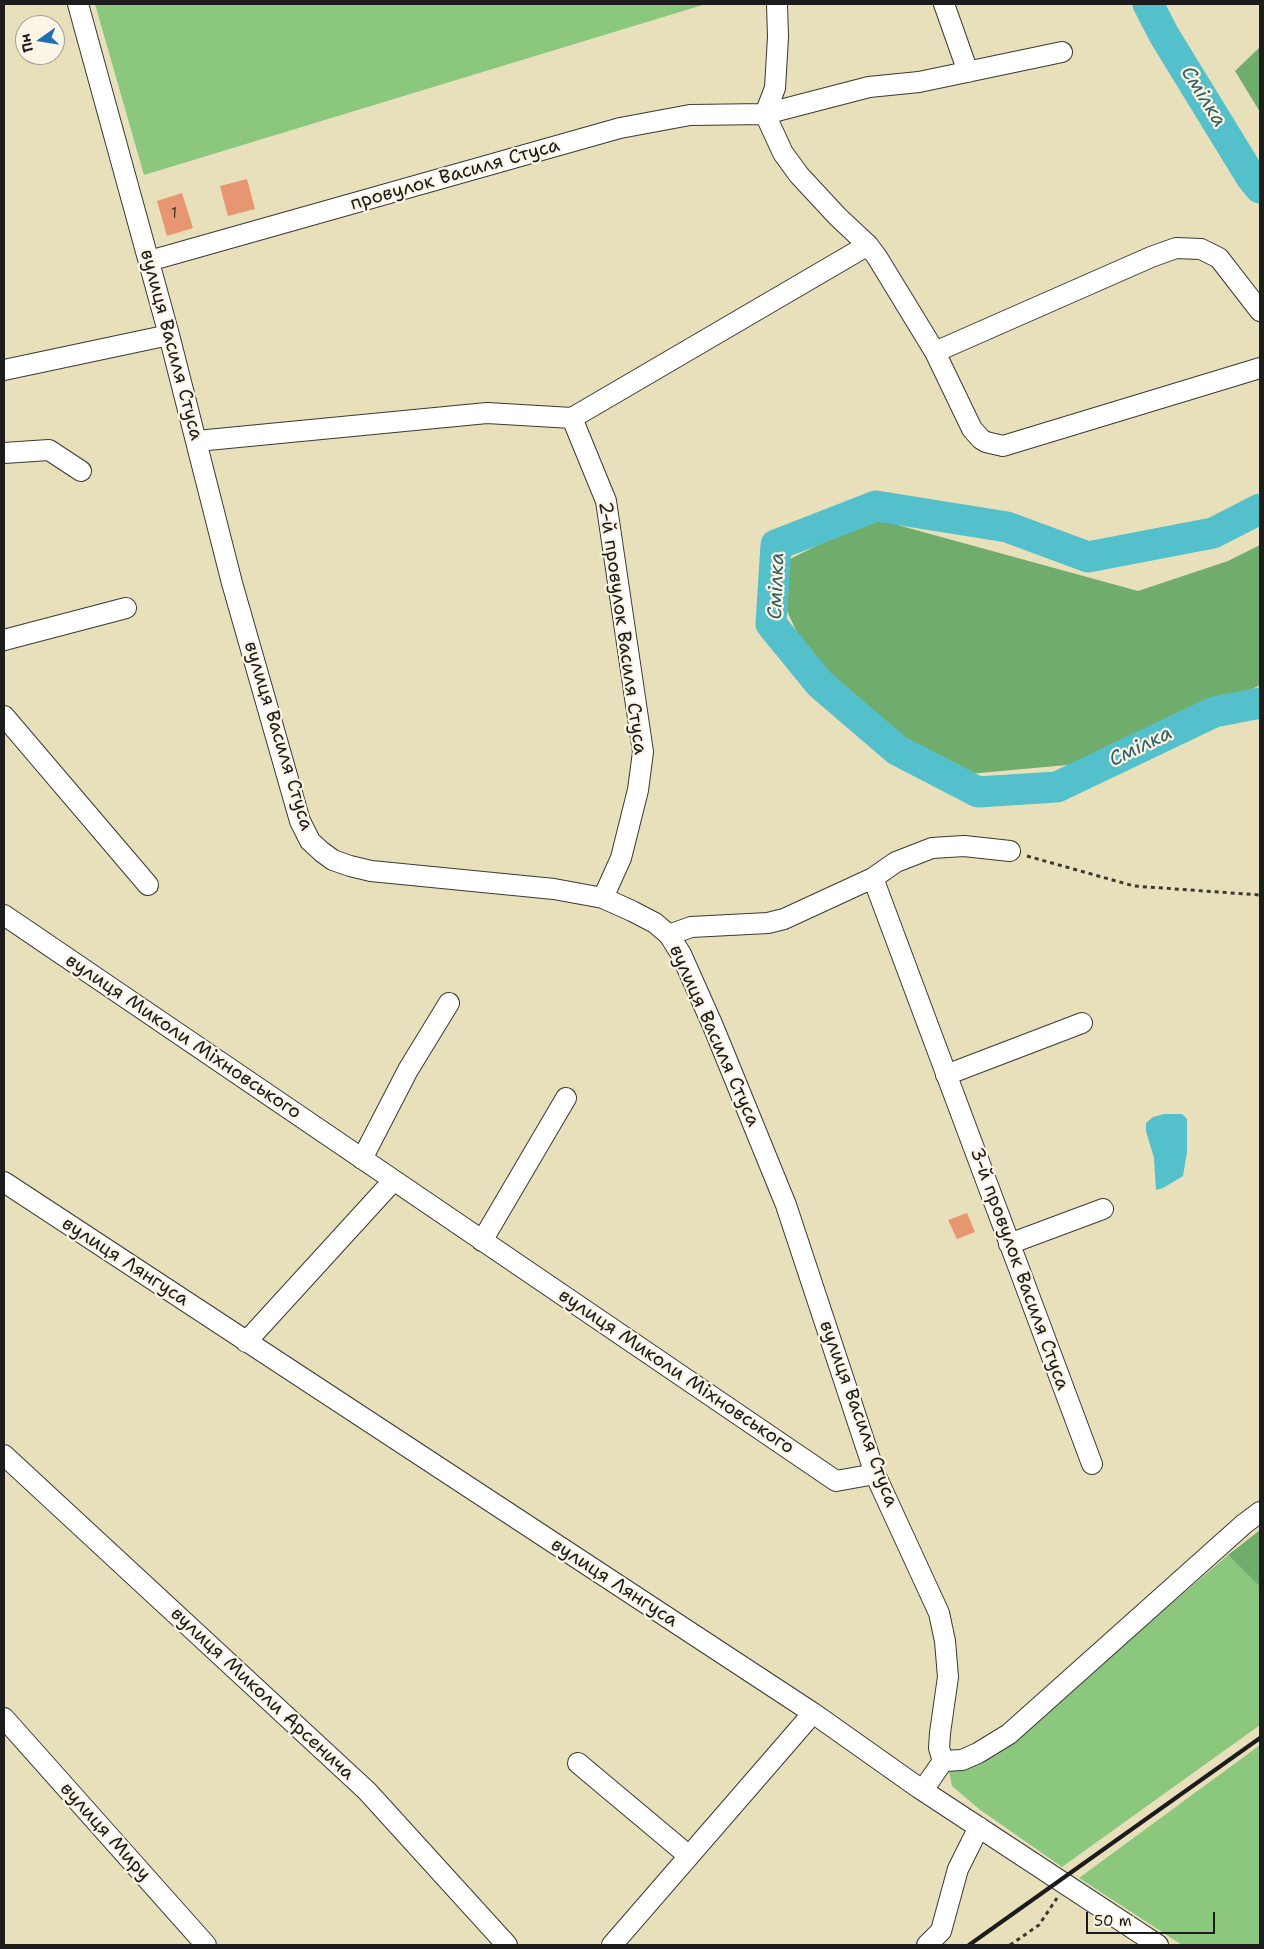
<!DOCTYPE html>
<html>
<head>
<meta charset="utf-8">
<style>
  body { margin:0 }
  #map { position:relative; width:1264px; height:1949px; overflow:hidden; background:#e7e0bb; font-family:"Shantell Sans",sans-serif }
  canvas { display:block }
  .frame { position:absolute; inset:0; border:5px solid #1c1c1c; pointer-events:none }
  .north { position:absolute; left:15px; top:15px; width:50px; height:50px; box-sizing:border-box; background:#fcf5e5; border:1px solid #a29e95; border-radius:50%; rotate:257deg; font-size:14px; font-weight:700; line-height:20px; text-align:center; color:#1c1c1c }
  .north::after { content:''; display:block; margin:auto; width:18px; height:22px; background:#1f6fb2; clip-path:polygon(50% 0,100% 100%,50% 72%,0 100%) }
  .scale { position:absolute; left:1086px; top:1912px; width:129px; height:22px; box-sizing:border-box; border:2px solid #1c1c1c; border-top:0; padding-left:6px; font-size:15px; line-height:18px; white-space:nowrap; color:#1c1c1c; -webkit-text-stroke:4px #fcf5e5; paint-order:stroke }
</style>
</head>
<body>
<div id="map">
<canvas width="1264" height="1949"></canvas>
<div class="frame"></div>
<div class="north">Пн</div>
<div class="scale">50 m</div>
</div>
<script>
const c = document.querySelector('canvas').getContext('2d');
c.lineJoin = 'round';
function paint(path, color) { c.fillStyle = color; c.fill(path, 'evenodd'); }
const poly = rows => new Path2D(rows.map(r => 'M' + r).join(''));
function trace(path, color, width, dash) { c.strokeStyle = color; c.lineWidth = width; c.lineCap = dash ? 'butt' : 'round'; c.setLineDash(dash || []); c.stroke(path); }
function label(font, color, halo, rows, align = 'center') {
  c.font = font + ' "Shantell Sans",sans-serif'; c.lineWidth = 4.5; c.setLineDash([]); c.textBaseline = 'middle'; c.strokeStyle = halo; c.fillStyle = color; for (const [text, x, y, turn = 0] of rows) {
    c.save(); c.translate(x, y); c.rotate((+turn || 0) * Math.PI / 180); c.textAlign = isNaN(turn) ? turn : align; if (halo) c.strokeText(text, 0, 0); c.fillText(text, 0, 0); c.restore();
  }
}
paint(poly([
  [95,4,706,4,144,175],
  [1228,1555,1260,1587,1260,1725,1062,1867,979,1809,952,1786,949,1771,978,1760,1008,1744],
  [1260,1745,1260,1945,1182,1945,1079,1878]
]), '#8bc77d');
paint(poly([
  [1260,47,1260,112,1235,71],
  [872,518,1138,591,1228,561,1260,545,1260,685,1110,761,947,776,826,695,768,570],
  [1260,1530,1260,1587,1228,1555]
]), '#70ac6c');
paint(poly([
  [1164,1114,1182,1114,1187,1119,1187,1152,1183,1176,1163,1188,1156,1190,1154,1158,1146,1131,1146,1123,1153,1117]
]), '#53c0cb');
trace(poly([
  [1148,4,1164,35,1251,177,1260,188],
  [1260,509,1213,533,1088,557,1007,527,876,506,776,545,771,624,820,684,897,750,978,792,1057,787,1214,712,1260,703]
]), '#53c0cb', 31);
paint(poly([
  [247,179,255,209,228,216,220,186],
  [182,193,193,228,167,236,157,201],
  [967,1213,975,1232,957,1239,948,1220]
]), '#e69771');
const minor = poly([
  [78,4,169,335,232,583,300,821,310,841,322,852,333,860,350,866,371,871,554,889,603,898,632,911,655,923,669,935,681,954,713,1026,786,1205,875,1474,939,1613,945,1641,948,1677,940,1733,939,1748,943,1761,962,1760,978,1753,1009,1734,1244,1524,1260,1512],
  [777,4,778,37,775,88,765,114,783,153,799,175,838,217,868,245,877,257,935,352,972,429,981,439,986,442,1003,446,1260,368],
  [944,4,968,72],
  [149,261,620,128,690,115,765,114,869,87,919,82,1062,52],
  [935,352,1151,257,1176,248,1201,249,1219,258,1260,311],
  [4,370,169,335],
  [572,418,606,501,643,752,638,790,621,858,603,898],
  [197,441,487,413,572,418,868,245],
  [4,453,49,450,81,471],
  [4,640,126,608],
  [4,716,148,885],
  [873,878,1092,1464],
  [4,915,836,1481,875,1474],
  [669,935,691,927,768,923,784,919,873,878,896,862,932,848,964,846,1010,851],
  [946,1075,1082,1023],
  [362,1159,408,1070,449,1003],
  [4,1182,813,1713,919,1788,1158,1945],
  [482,1241,566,1098],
  [1009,1244,1103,1209],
  [246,1342,393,1181],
  [4,1455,367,1791,507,1945],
  [4,1718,206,1945],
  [578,1763,689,1856],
  [923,1790,943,1761],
  [612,1945,813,1713],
  [927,1945,941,1931,958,1869,979,1827]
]);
trace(minor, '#3a3934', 22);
trace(poly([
  [1027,856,1134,886,1260,895],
  [1010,1945,1039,1925,1057,1898]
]), '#3a3934', 3, [4, 4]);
trace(minor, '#fff', 20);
trace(poly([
  [969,1945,1260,1738]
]), '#1c1c1c', 4);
label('16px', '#4e3b31', null, [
  ["1",174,214]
]);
label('19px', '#1c1c1c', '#fcf5e5', [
  ["провулок Василя Стуса",455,175,-16],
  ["вулиця Василя Стуса",171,345,75],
  ["2-й провулок Василя Стуса",622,628,82],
  ["вулиця Василя Стуса",278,736,73],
  ["вулиця Василя Стуса",714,1036,66],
  ["вулиця Миколи Міхновського",183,1037,34],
  ["вулиця Лянгуса",125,1262,33],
  ["3-й провулок Василя Стуса",1019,1269,70],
  ["вулиця Миколи Міхновського",676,1372,34],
  ["вулиця Василя Стуса",858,1414,70],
  ["вулиця Лянгуса",614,1583,33],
  ["вулиця Миколи Арсенича",262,1694,43],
  ["вулиця Миру",105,1832,48]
]);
label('italic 20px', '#325e62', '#fcf5e5', [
  ["Смілка",1203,97,58],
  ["Смілка",777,586,-88],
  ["Смілка",1141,747,-26]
]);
</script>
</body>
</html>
